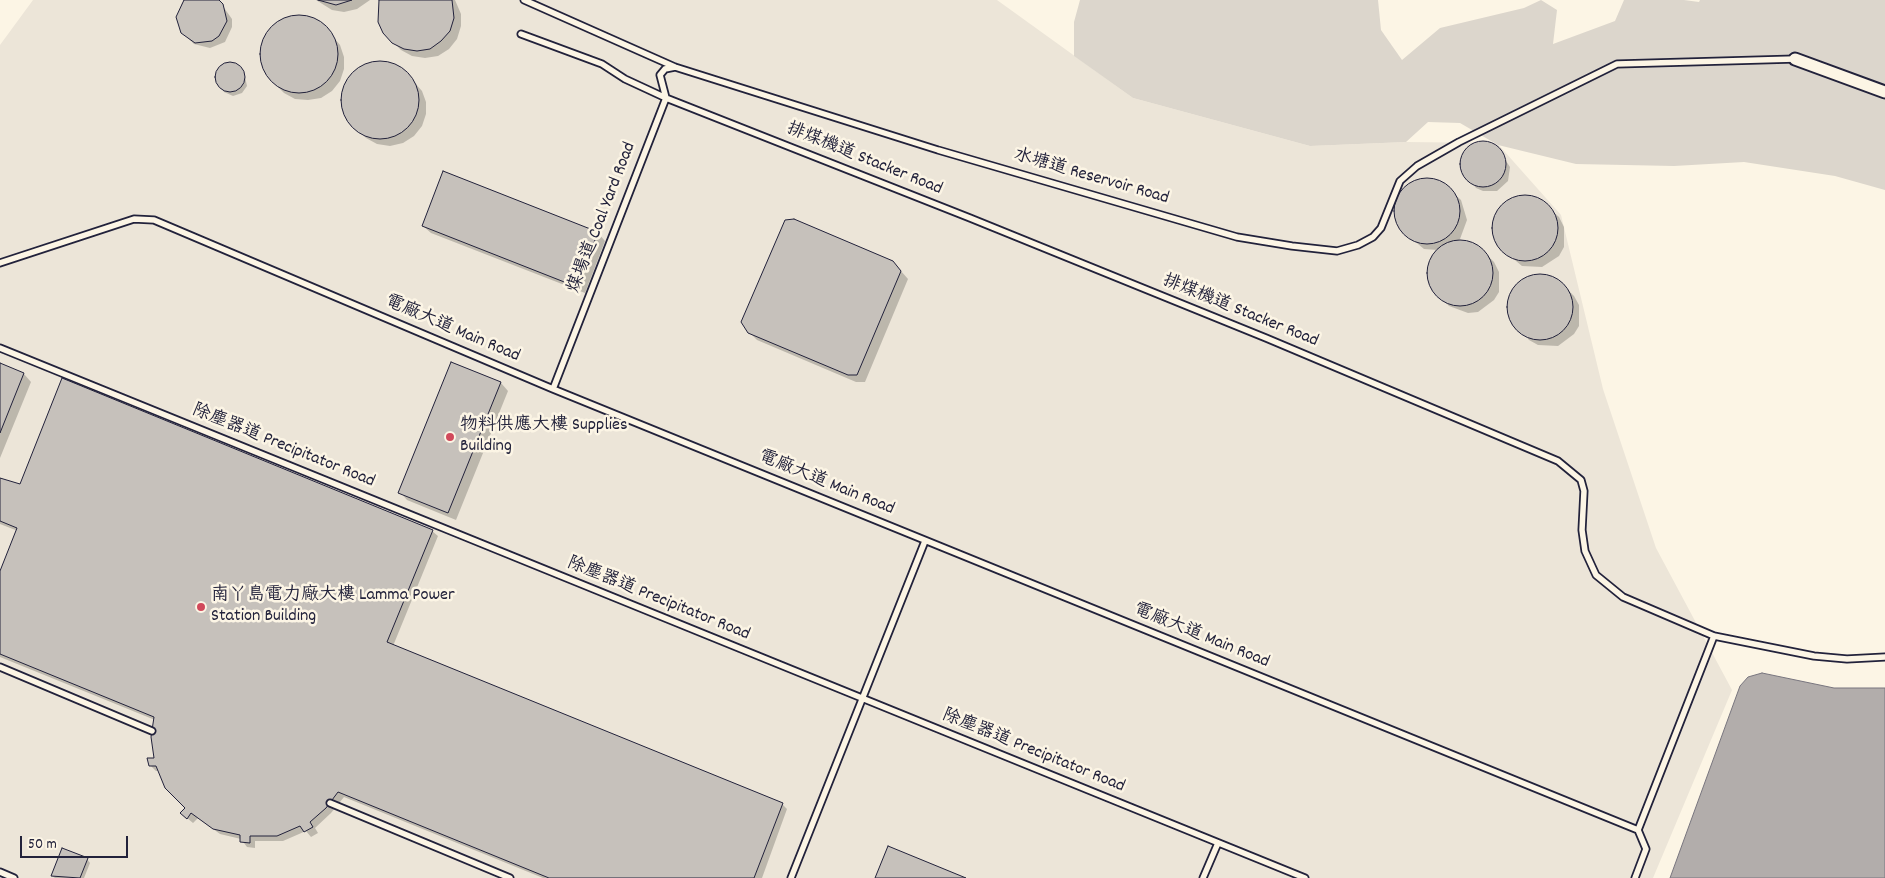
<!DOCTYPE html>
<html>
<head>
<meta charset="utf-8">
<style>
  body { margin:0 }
  #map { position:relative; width:1885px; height:878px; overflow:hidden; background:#fcf5e5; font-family:Dekko,sans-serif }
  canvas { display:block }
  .scale { position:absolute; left:20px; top:836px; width:108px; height:22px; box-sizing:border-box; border:2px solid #22223b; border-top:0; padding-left:6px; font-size:15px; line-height:18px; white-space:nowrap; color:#22223b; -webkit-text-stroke:4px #fcf5e5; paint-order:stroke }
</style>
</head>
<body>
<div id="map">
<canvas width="1885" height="878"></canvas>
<div class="scale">50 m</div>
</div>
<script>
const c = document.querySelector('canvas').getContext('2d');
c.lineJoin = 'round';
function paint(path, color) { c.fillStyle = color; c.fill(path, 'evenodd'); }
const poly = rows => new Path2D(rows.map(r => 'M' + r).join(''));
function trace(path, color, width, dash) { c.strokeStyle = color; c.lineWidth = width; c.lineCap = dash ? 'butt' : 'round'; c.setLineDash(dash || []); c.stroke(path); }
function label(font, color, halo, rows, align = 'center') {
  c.font = font + ' Dekko,"LXGW WenKai TC",sans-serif'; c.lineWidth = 5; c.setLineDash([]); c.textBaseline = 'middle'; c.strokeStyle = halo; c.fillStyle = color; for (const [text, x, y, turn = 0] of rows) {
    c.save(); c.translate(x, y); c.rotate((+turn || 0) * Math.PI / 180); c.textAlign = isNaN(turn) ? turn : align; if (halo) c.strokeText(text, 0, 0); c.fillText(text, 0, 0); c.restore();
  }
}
paint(poly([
  [33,0,997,0,1133,98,1310,146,1406,142,1497,143,1561,215,1603,389,1656,548,1732,690,1653,878,0,878,0,45]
]), '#ece5d8');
paint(poly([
  [1080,0,1378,0,1381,30,1402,60,1440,28,1524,8,1541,0,1557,10,1553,44,1615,21,1624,0,1684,0,1699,2,1700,0,1885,0,1885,190,1835,176,1744,162,1674,166,1576,164,1498,145,1460,123,1428,122,1406,142,1310,146,1133,98,1074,56,1074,22]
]), '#dcd6cc');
const water = poly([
  [1762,673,1834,688,1885,688,1885,878,1670,878,1740,686,1748,677,1762,673]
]);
paint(water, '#b2adab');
trace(water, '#78757e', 1);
paint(poly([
  [187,0,217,0,222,5,232,19,232,27,225,42,210,48,194,44,188,38,178,24,177,17,182,3],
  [316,0,370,0,357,9,344,12,332,10],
  [380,0,455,0,461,14,461,26,457,39,449,49,438,56,425,58,412,56,401,50,384,33,379,21],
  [303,17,314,20,325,27,340,45,344,57,344,69,340,81,332,91,321,98,308,100,295,99,284,93,276,85,267,75,262,64,261,52,264,40,270,30,279,22,291,18],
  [373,63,385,63,396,66,406,73,422,91,426,102,426,114,422,126,414,136,403,143,390,146,377,144,366,138,349,120,344,109,343,97,346,85,352,75,361,67],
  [232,64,244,72,247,86,242,93,233,96,224,92,216,80,220,67],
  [1479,143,1485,143,1498,149,1510,167,1508,181,1497,191,1483,191,1476,188,1462,169,1463,156,1467,150],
  [444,173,598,233,605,241,585,293,431,233,423,226],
  [1423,180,1434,180,1444,185,1461,200,1467,220,1460,239,1457,241,1468,242,1478,246,1494,262,1499,272,1499,292,1494,300,1478,312,1468,313,1449,306,1441,298,1430,281,1429,270,1431,260,1438,250,1424,249,1400,229,1396,219,1395,209,1398,198,1404,189,1413,183],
  [1521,197,1532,197,1542,202,1559,217,1564,227,1564,247,1559,256,1542,267,1522,266,1498,246,1493,225,1496,215,1502,206,1511,199],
  [893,262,908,279,865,382,856,382,757,340,749,332],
  [1537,275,1548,276,1558,280,1574,296,1579,305,1579,326,1574,334,1558,346,1538,345,1529,340,1509,315,1509,304,1511,293,1517,284],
  [452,363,501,383,508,391,456,520,407,500,400,492],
  [0,364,24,374,31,382,0,458],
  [1,478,21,486,432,531,438,536,393,646,782,804,787,809,762,878,543,878,344,797,331,813,315,828,318,833,311,837,306,831,283,841,255,841,255,848,247,847,241,839,220,834,198,818,193,823,187,818,187,808,159,771,156,771,150,765,156,759,155,720,0,657,0,574,18,531,0,524],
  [87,859,90,863,84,878,55,878,52,876]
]), '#0003');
const building = poly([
  [184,0,219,0,223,4,227,21,219,36,212,41,195,43,181,33,176,17,184,0],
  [318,0,352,0,336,5,318,0],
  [379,0,452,0,454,18,450,31,441,41,430,49,417,51,404,49,392,43,383,33,378,22,379,0],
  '260 54a39 39 0 1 1 78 0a39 39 0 1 1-78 0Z',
  '341 100a39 39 0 1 1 78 0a39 39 0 1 1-78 0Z',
  '215 77a15 15 0 1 1 30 0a15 15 0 1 1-30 0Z',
  '1460 164a23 23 0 1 1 46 0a23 23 0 1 1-46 0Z',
  [443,171,598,232,577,287,422,226,443,171],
  '1394 211a33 33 0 1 1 66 0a33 33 0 1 1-66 0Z',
  '1492 228a33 33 0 1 1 66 0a33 33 0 1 1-66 0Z',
  [794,219,893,261,901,271,857,375,848,375,748,333,741,322,785,220,794,219],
  '1427 273a33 33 0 1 1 66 0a33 33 0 1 1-66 0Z',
  '1507 307a33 33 0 1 1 66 0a33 33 0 1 1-66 0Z',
  [451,362,501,382,448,513,398,493,451,362],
  [0,363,24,373,0,433,0,363],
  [62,378,433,530,387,642,783,803,754,878,549,878,338,792,326,808,310,822,313,827,304,832,300,826,277,836,250,836,250,843,240,842,240,835,213,829,191,813,187,819,180,813,185,808,165,788,156,766,149,766,147,758,154,758,151,737,154,717,0,654,0,571,17,528,0,521,0,478,20,484,62,378],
  [888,846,966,878,875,878,888,846],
  [62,848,88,858,80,878,51,876,62,848]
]);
paint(building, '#c6c1bb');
trace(building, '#22223b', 1);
const lane = poly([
  [524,0,675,67,938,150,1237,237,1292,246,1337,251,1358,245,1373,237,1381,228,1400,181,1417,166,1459,142,1617,64,1795,59],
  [521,34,602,64,625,79,666,98,970,218,1266,338,1558,461,1581,480,1584,491,1582,530,1585,551,1596,575,1623,597,1714,636,1814,656,1847,659,1885,657],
  [0,263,134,219,154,220,553,389,1638,830],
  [0,348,1305,878],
  [553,389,666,98,660,75,665,69,675,67],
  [0,667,152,731],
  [330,803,510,878],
  [0,872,14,878],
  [791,878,925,541],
  [1203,878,1218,843],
  [1635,878,1646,849,1638,830,1714,636]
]);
const street = poly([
  [1795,59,1885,92]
]);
trace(lane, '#22223b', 9);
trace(street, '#22223b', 15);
trace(lane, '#fcf5e5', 5.5);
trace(street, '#fcf5e5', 11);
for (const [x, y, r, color] of [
  [450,437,5,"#d1495b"],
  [201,607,5,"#d1495b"]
]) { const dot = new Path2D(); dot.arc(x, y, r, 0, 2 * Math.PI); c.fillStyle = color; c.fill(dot); trace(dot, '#fcf5e5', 2); }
label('18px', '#22223b', '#fcf5e5', [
  ["排煤機道 Stacker Road",864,160,22],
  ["水塘道 Reservoir Road",1091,178,16],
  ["煤場道 Coal Yard Road",603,218,-69],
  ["排煤機道 Stacker Road",1240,312,22],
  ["電廠大道 Main Road",452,330,23],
  ["除塵器道 Precipitator Road",283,447,22],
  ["電廠大道 Main Road",826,484,22],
  ["除塵器道 Precipitator Road",658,600,22],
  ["電廠大道 Main Road",1201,637,22],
  ["除塵器道 Precipitator Road",1033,752,22]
]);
label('18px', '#22223b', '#fcf5e5', [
  ["物料供應大樓 Supplies",460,427],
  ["Building",460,448],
  ["南丫島電力廠大樓 Lamma Power",211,597],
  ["Station Building",211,618]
], 'left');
</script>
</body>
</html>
